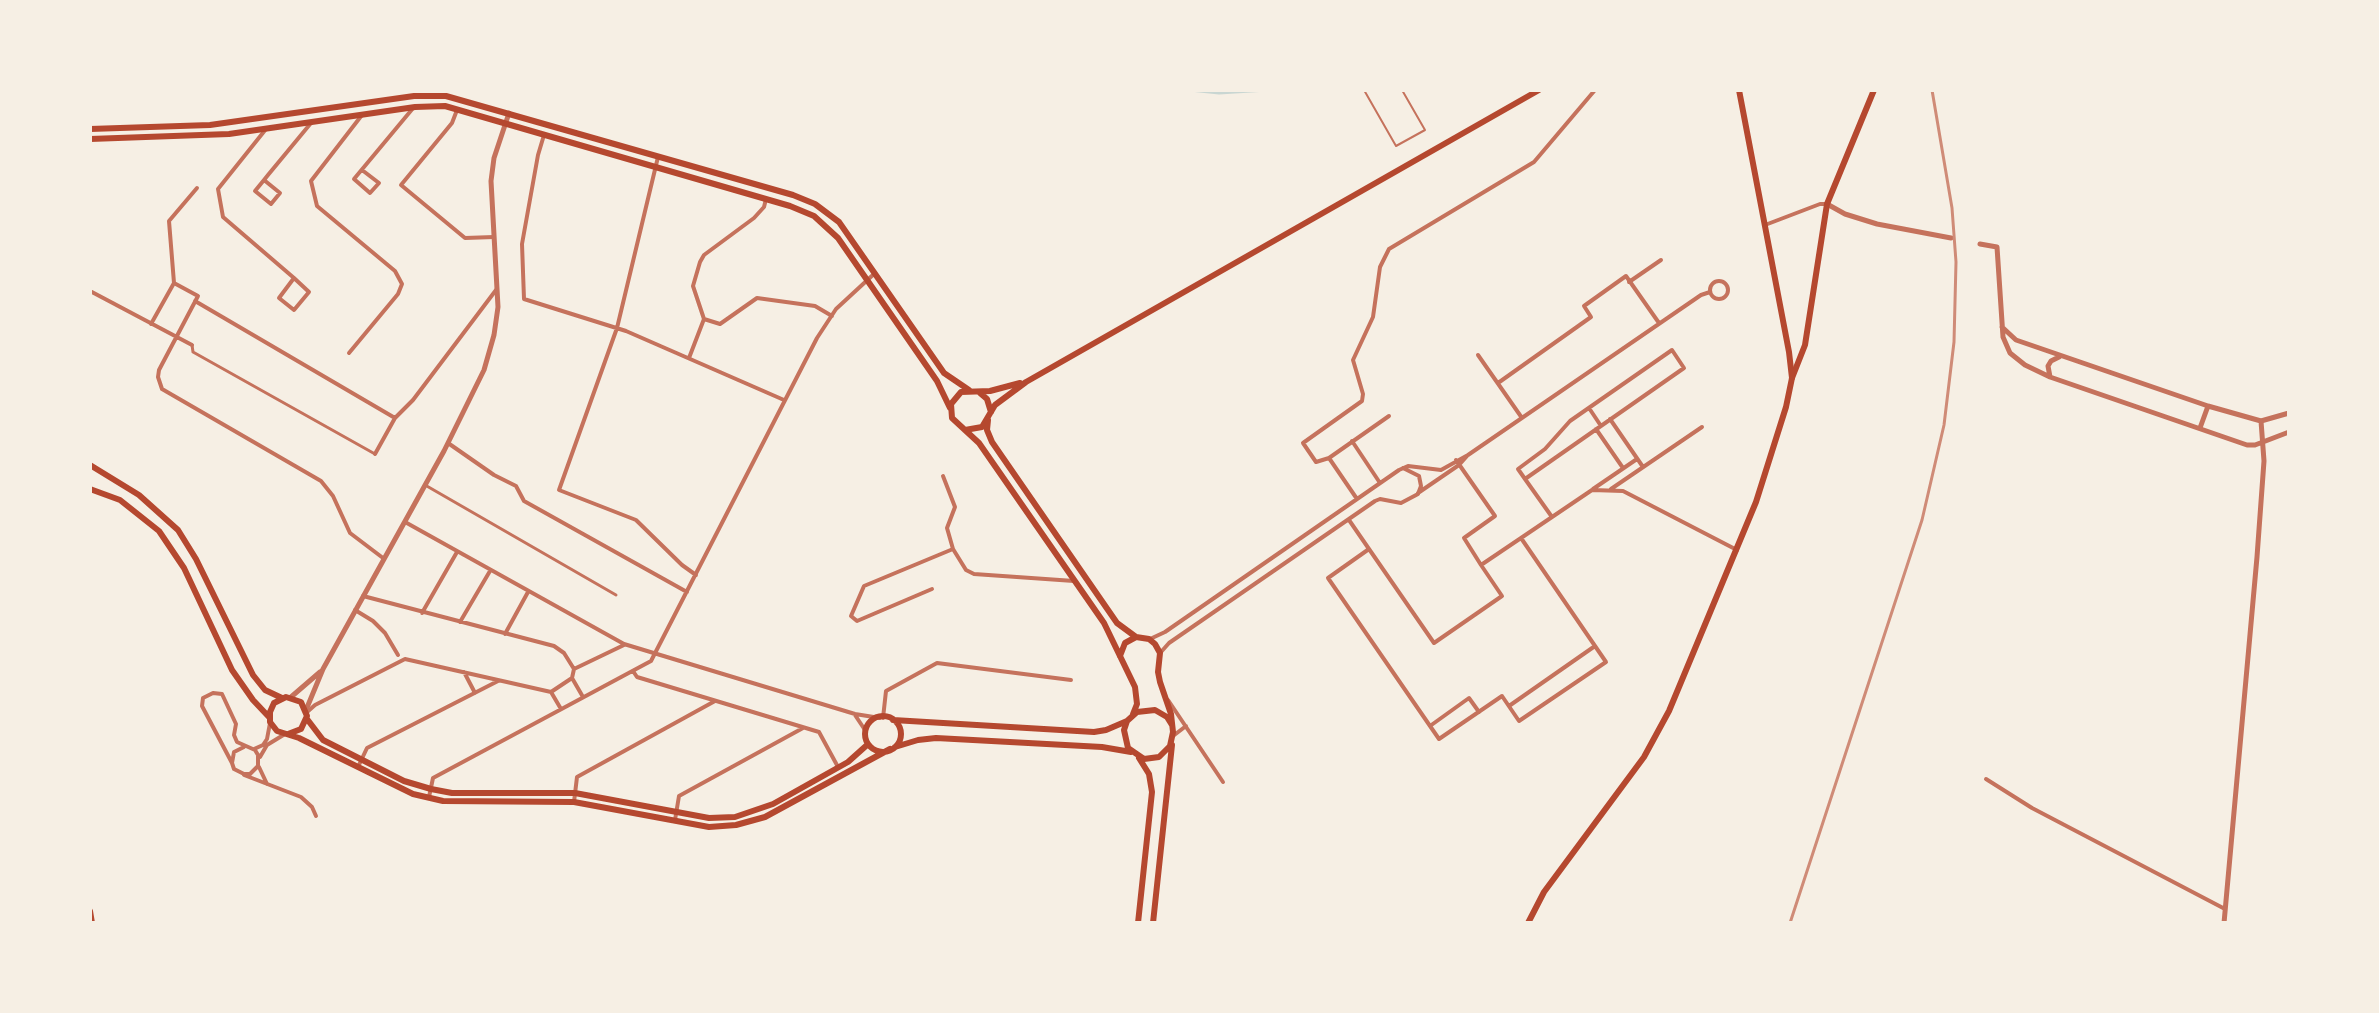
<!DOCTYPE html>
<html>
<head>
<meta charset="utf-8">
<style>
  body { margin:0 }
  #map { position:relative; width:2379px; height:1013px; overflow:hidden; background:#f6efe4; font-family:"Work Sans",sans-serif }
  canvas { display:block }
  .frame { position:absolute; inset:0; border:92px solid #f6efe4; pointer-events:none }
</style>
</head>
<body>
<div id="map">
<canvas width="2379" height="1013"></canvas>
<div class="frame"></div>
</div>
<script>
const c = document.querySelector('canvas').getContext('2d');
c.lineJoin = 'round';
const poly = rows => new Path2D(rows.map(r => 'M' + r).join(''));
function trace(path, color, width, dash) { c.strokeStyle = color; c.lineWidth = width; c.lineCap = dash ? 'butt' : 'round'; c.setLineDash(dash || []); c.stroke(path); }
trace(poly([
  [1190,90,1219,93,1267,90]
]), '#c9d6d2', 3);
trace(poly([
  [1364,90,1396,146,1425,130,1402,90]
]), '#c5725c', 2);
trace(poly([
  [192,345,193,352,375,454],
  [425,485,616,595]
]), '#c5725c', 3);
trace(poly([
  [457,110,452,123,401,185,465,238,494,237],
  [266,129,218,189,223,217,294,278,279,298,294,310,309,292,294,278],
  [544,135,538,155,522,244,524,299,626,331,784,400],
  [658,157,617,328,559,490,636,520,682,565,696,575],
  [362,170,379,183,370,193,354,179,414,107],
  [264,180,280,193,271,204,255,191,264,180,268,175,311,123],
  [1765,225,1820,204,1827,204],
  '1710 290a9 9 0 1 1 18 0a9 9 0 1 1-18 0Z',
  [1629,282,1661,260],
  [174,283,169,221,197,188],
  [90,291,192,345],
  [195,301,395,418],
  [704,319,720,324,757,298,815,306,832,316],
  [151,324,174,283,198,296,159,370,158,377,162,389,321,481,333,496,350,533,383,558],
  [349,353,398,294,402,284,395,271,317,206,311,181,362,115],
  [1478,355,1522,418],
  [689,358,704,319,693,286,700,262,704,255,754,218,764,207,766,199],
  [1498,383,1591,317,1584,306,1626,276,1659,323],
  [1589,408,1601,426],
  [1610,419,1643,467],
  [1596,429,1623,468],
  [1352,441,1380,483],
  [448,443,494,475,516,486,524,501,687,592],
  [375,454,395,418,413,400,496,290],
  [1329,458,1316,462,1303,443,1362,401,1363,394,1353,360,1373,317,1380,267,1389,249,1534,162,1595,90],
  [1456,460,1495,516,1464,538,1481,565],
  [943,476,955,507,947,528,953,549],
  [1525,479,1684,368,1672,350,1570,421,1545,449,1518,469,1525,479,1552,517],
  [1593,489,1637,459],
  [1611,489,1702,427],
  [1418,493,1459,465,1467,456],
  [1357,499,1329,458,1389,416],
  [1349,520,1369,549,1328,578,1439,739,1502,696,1519,721,1606,662,1521,538,1592,490,1623,491,1737,550],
  [405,522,624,644,855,714,880,718],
  [1369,549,1434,643,1502,596,1481,565,1521,538],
  [932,589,857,621,851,616,864,586,953,549,966,570,974,574,1074,581],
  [363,596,554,646,564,653,574,669],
  [355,610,373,621,385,633,398,655],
  [422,613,457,552],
  [460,622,490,571],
  [505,634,528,592],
  [1150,639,1165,632,1399,470,1408,466,1441,470,1468,455,1701,295,1710,292],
  [1161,652,1169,643,1375,501,1380,499,1401,503,1418,494,1421,486,1419,476,1403,468],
  [633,671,637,677,819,732,838,767],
  [464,672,475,693],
  [572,678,574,669,624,645],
  [1168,700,1223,782],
  [1509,706,1595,646],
  [561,709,551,692,572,678,583,697],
  [306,713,315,705,405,659,551,692],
  [855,715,865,730],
  [883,718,886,691,937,663,1071,680],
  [1430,726,1469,698,1479,712],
  [1173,736,1186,726],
  [254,749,263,745,267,739,270,723],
  [260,757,267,745,285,734],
  [232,763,202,706,203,698,213,693,222,694,236,724,234,735,237,742,255,750,258,755,258,766,250,774,244,774,234,769,232,763,234,752,244,747],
  [259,767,267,784],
  [358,767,367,748,498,681],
  [244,775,301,797,312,807,316,816],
  [1986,779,2032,808,2225,909],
  [429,797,433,778,651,661,817,338,836,309,875,273],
  [574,802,577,777,715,701],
  [675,820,679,796,803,728]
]), '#c5725c', 4);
trace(poly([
  [1827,204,1845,214,1877,224,1951,238],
  [1980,244,1997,247,2003,337,2010,353,2025,365,2050,377,2247,445,2255,445,2289,432],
  [2002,327,2016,340,2208,406,2261,421,2289,413],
  [2050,377,2048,366,2051,361,2059,357],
  [2200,428,2208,406],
  [291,697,320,672],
  [306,710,323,669,444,451,484,370,494,335,498,307,491,181,494,158,509,113],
  [2224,923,2257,557,2264,461,2261,421]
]), '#c5725c', 5);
trace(poly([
  [90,129,210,125,414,96,446,96,793,195,815,204,839,222,944,373,969,390],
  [90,139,229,134,415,107,445,106,790,206,814,216,838,238,937,381,950,408],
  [1792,378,1805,345,1827,204,1874,90],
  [1020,383,990,391,961,392,951,404,952,418,979,443,1104,623,1135,687,1137,704,1133,714],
  [980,393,987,399,991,412],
  [988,420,987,430,992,442,1117,623,1136,637],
  [965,430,982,427,995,405,1026,382,1539,90],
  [90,465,139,495,178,530,196,559,253,675,265,690,282,698],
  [90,489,120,500,159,531,184,568,232,670,253,700,269,717],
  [1120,656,1125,643,1136,637,1149,639,1155,644,1160,653,1158,672,1160,682,1171,714,1173,732,1170,746,1159,757,1144,759,1128,748,1124,730,1127,721,1137,712,1155,710,1167,717,1172,725],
  '865 734a18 18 0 1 1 36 0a18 18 0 1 1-36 0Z',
  [307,719,323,740,404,781,431,789,452,793,575,793,709,818,735,817,773,804,848,762,867,745],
  [893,720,1094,732,1106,730,1127,721],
  [288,734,301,729,307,716,301,702,286,697,274,703,270,712,270,722,277,731,299,738,413,794,443,801,574,802,709,827,736,825,765,817,890,749],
  [895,747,918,740,936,738,1102,747,1131,752],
  [90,911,92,923],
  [1138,923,1152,792,1149,774,1139,758],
  [1153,923,1172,745]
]), '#b5482f', 6);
trace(poly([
  [1528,923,1544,892,1644,757,1669,711,1756,502,1786,407,1792,378,1789,352,1739,90]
]), '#b5482f', 6);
trace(poly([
  [1790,923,1922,520,1944,425,1954,342,1956,262,1952,208,1932,90]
]), '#cf8b77', 3);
</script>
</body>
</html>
